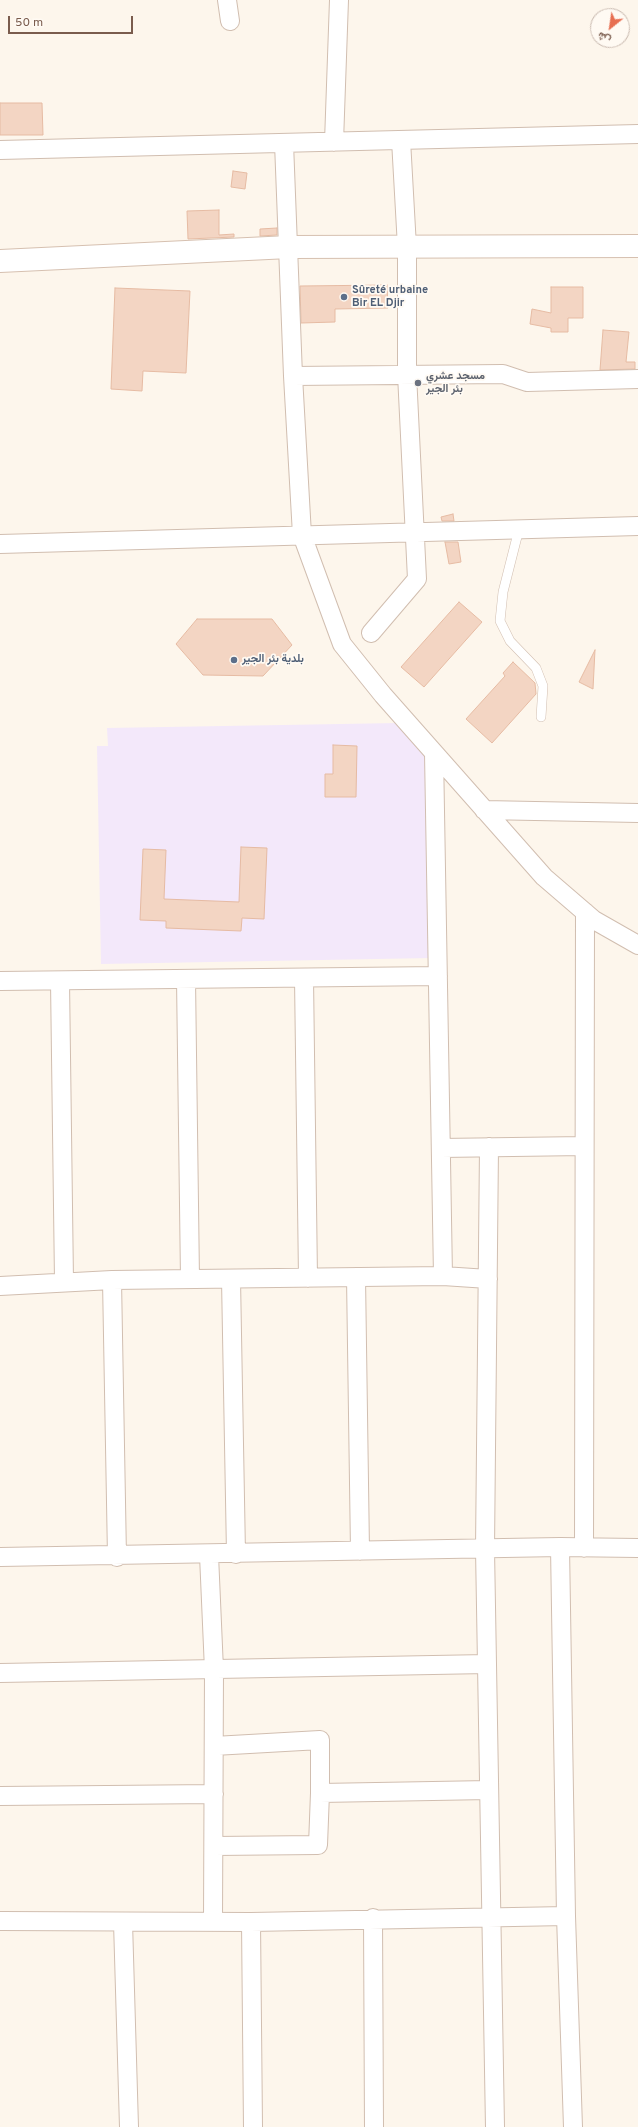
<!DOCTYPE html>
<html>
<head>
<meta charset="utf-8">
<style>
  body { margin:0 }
  #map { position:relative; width:638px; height:2127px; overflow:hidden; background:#fdf6ec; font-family:Overpass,Vazirmatn,sans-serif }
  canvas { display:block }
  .north { position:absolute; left:590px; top:8px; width:40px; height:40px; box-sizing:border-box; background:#fffaf3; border:1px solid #cabbb1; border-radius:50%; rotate:210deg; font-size:11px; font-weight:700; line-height:16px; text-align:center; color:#7a5c4d }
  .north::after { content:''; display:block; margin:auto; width:14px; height:18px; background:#e76f51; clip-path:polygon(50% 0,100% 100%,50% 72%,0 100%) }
  .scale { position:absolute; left:8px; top:16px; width:125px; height:18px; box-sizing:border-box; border:2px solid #7a5c4d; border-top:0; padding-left:5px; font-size:12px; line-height:14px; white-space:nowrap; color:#7a5c4d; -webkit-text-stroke:3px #fffaf3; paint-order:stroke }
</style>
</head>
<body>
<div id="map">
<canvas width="638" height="2127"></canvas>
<div class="north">ش</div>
<div class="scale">50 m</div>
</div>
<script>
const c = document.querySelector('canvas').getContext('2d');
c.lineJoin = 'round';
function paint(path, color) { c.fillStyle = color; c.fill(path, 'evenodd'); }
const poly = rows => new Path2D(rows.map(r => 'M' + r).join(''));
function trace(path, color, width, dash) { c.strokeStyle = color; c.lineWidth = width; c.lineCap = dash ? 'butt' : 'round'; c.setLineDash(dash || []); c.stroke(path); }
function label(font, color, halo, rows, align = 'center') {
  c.font = font + ' Overpass,Vazirmatn,sans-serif'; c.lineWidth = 3.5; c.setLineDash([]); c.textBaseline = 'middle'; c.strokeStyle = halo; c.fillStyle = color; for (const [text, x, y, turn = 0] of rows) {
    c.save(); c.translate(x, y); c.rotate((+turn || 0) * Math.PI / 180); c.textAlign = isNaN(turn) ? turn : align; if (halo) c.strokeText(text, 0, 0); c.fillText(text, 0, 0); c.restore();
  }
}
paint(poly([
  [399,723,428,755,432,958,101,964,97,746,108,746,107,728]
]), '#f3e8fa');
const building = poly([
  [0,103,42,103,43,135,0,135,0,103],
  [233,171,247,173,245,189,231,187,233,171],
  [219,210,219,235,234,234,234,237,188,239,187,211,219,210],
  [277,228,277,235,260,236,260,229,277,228],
  [387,285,388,308,335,309,335,322,301,323,300,286,387,285],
  [551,287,583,287,583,318,568,318,568,332,551,332,551,328,530,324,532,309,551,313,551,287],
  [115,288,190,291,186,373,143,371,142,391,111,389,115,288],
  [603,330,629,332,626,362,635,362,635,369,600,370,603,330],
  [453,514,454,521,442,521,441,517,453,514],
  [445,542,458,542,461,562,449,564,445,542],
  [459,602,482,622,424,687,401,667,459,602],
  [197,619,272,619,292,645,263,676,203,675,176,644,197,619],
  [595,650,593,689,579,682,595,650],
  [513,662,535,683,536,694,492,743,466,719,505,676,503,673,513,662],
  [333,745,357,746,356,797,325,797,325,774,333,774,333,745],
  [241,847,267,848,264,919,242,918,241,931,166,928,166,921,140,920,143,849,166,850,164,899,239,902,241,847]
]);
paint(building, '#f3d5c3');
trace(building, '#e6bba3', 1);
const lane = poly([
  [519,529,503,592,500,621,510,641,536,668,543,686,541,717]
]);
const street = poly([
  [227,0,230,21],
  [334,142,339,0],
  [284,143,293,376,302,535,342,644,383,695,544,877,594,920,638,945],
  [0,150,638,134],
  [293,376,503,374,527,382,638,379],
  [0,544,638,526],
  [371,633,417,579,407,374,407,247,401,140],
  [434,753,443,1276],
  [484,810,638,813],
  [304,978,308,1278],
  [186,979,190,1279],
  [0,981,438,976],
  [60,981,64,1281],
  [489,1147,485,1549,495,2127],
  [441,1148,584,1146],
  [356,1277,360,1551],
  [231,1279,236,1554],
  [112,1280,117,1557],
  [0,1286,112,1280,443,1276,488,1279],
  [560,1547,566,1916,573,2127],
  [584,1548,585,912],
  [209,1555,214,1670,213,1921],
  [0,1557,560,1547,638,1548],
  [0,1673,487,1664],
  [214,1746,320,1740,320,1793,489,1790],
  [0,1796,214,1794],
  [214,1846,318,1845,320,1793],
  [373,1918,374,2127],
  [0,1921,251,1922,566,1916],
  [123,1922,129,2127],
  [251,1922,253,2127]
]);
const secondary = poly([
  [0,261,289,247,638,246]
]);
trace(lane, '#d1beb0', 10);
trace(street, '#d1beb0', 20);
trace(secondary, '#d6c0b0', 24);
trace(lane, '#fff', 9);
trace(street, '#fff', 18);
trace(secondary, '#fff', 22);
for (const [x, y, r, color] of [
  [344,297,4,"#5c6f8a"],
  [418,383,4,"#6b7280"],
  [234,660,4,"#5c6f8a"]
]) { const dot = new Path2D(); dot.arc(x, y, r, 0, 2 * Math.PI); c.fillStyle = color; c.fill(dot); trace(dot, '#fffaf3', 1.5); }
label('bold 11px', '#4e5e75', '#fffaf3', [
  ["Sûreté urbaine",352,291],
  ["Bir EL Djir",352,304],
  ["بلدية بئر الجير",242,660]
], 'left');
label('bold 11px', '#5b616d', '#fffaf3', [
  ["مسجد عشري",426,377],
  ["بئر الجير",426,390]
], 'left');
</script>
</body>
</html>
